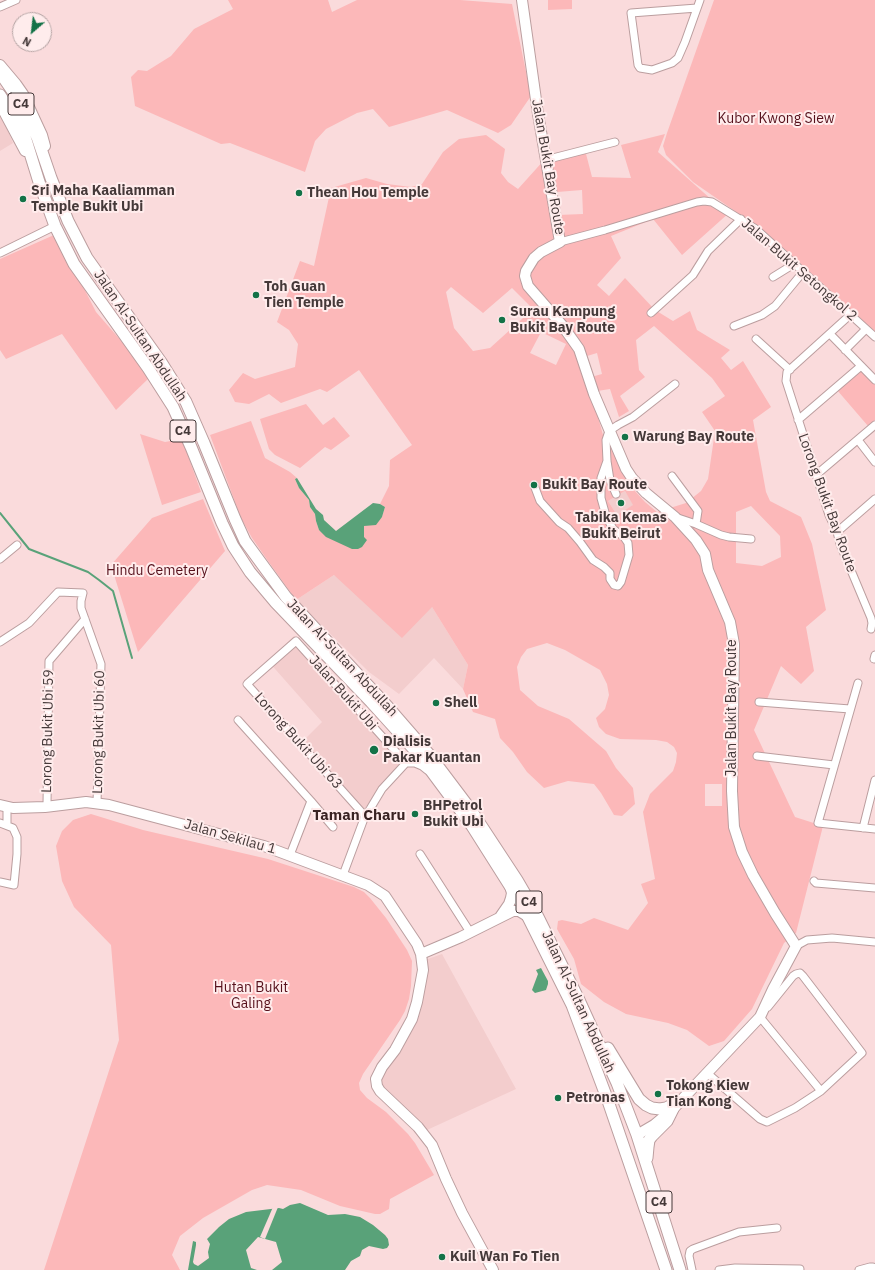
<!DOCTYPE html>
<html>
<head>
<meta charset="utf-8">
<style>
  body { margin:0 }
  #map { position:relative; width:875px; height:1270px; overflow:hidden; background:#fadbdc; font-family:"IBM Plex Sans",sans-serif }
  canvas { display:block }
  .north { position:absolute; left:12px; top:12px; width:40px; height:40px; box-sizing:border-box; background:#ffecec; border:1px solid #b5a4a4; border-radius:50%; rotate:208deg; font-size:11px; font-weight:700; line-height:16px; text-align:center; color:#453939 }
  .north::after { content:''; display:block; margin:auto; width:14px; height:18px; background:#137247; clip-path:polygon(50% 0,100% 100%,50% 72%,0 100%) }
</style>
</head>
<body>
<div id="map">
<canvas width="875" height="1270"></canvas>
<div class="north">N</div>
</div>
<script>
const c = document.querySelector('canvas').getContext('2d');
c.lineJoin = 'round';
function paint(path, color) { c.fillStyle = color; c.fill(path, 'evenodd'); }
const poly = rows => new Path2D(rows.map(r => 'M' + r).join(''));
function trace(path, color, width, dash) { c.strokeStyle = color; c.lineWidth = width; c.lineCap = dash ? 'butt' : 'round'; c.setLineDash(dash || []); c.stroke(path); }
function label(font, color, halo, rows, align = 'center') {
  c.font = font + ' "IBM Plex Sans",sans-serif'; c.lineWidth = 4; c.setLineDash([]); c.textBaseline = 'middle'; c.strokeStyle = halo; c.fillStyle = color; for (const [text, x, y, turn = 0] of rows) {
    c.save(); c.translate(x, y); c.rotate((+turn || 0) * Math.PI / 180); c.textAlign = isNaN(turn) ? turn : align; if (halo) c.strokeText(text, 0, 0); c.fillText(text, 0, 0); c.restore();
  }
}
paint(poly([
  [0,112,13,143,0,151],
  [625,491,634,505,617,515,608,501],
  [334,575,432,607,468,665,463,689,434,658,399,694,369,672,296,600],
  [294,636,301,641,406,759,381,786,363,811,301,743,322,722,268,661],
  [442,954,516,1089,427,1130,382,1086,381,1078,401,1047,425,960]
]), '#f3cdcd');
paint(poly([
  [228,0,328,0,332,12,357,0,460,0,512,4,531,96,511,125,498,133,447,110,389,127,373,109,357,113,326,129,315,141,305,172,230,143,221,144,135,106,131,77,138,70,147,71,171,56,194,29,233,9],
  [548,0,572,0,572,9,548,10],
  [714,0,875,0,875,332,788,252,758,227,693,182,666,155,663,146,667,133],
  [665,134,658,152,712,200,730,212,682,255,653,219,611,236,621,258,597,285,609,296,625,278,655,310,673,321,690,311,697,330,730,350,721,358,731,370,743,361,771,407,753,420,766,492,770,501,801,517,812,544,826,610,806,627,814,671,801,684,781,666,754,730,795,817,823,826,796,933,784,943,752,1009,724,1041,709,1046,687,1030,668,1023,626,1014,604,1002,581,984,574,959,557,929,558,921,562,920,581,924,594,918,628,930,648,903,641,884,655,879,643,812,650,794,673,771,676,762,677,753,674,747,667,742,656,740,620,739,606,734,599,727,596,718,605,709,609,695,607,684,600,670,565,650,547,643,527,649,521,657,517,667,520,690,538,706,569,719,606,751,616,768,633,788,635,804,622,816,614,815,601,793,594,784,568,781,544,788,527,772,513,752,500,738,495,719,473,712,463,689,468,665,432,607,402,638,334,575,296,600,268,561,252,538,241,518,210,435,251,421,265,458,290,472,297,478,295,479,299,488,309,500,310,507,315,514,316,521,319,530,364,538,364,526,382,517,385,507,380,504,389,486,390,460,412,445,359,370,327,392,320,389,281,403,269,394,249,404,235,402,229,390,243,373,255,379,295,367,298,344,289,330,277,322,300,261,314,266,331,188,366,178,387,184,411,187,422,184,443,152,459,139,486,135,505,149,501,173,508,182,518,189,545,159,585,150,592,177,631,178,621,145],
  [582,190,583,214,558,215,557,192],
  [451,287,483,313,512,288,533,309,490,348,473,351,454,328,446,292],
  [654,326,712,378,725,396,702,412,715,431,708,479,701,491,686,503,657,512,645,502,635,491,603,435,591,392,610,389,619,417,629,411,620,396,645,377,639,370,636,340],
  [541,332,566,344,556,365,530,353],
  [597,353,602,374,591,377,587,356],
  [625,491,633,505,617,515,608,501],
  [751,506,780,536,781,557,762,566,736,563,736,512],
  [705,784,722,784,722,806,705,806],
  [54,235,57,235,96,312,137,359,149,378,116,410,62,334,6,359,0,350,0,259],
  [862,369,875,385,875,420,868,426,837,390],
  [306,404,323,425,334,417,350,436,331,450,325,447,300,468,275,455,269,449,260,419],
  [140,434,165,442,182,439,201,492,162,505],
  [203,499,225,551,138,652,111,565,152,518],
  [91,814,143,830,268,859,354,887,364,892,370,898,386,918,407,950,412,961,411,986,409,999,405,1011,400,1020,363,1074,359,1083,360,1090,367,1098,386,1112,408,1134,415,1143,434,1175,390,1199,389,1209,380,1214,375,1214,340,1206,301,1190,267,1185,252,1190,203,1218,180,1236,172,1255,180,1270,44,1270,119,1040,111,945,74,907,62,881,56,846,62,831,73,820]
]), '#fcb8b9');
paint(poly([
  [297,478,316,509,323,515,324,520,336,531,373,503,380,504,385,507,382,517,376,525,364,526,364,537,367,540,362,547,358,549,352,549,326,537,319,530,316,521,315,514,310,507,309,500,299,488,295,479],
  [541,968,548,981,548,984,546,990,535,993,532,990,538,974,536,970],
  [300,1203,328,1215,345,1214,360,1217,373,1225,385,1235,388,1239,389,1245,387,1248,383,1249,369,1246,362,1250,360,1256,351,1261,345,1270,272,1270,282,1262,276,1242,258,1237,246,1250,251,1268,257,1270,188,1270,193,1241,196,1242,196,1245,193,1262,194,1264,198,1266,209,1258,208,1252,210,1244,207,1239,219,1227,229,1219,246,1212,279,1208,283,1209,290,1205]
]), '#59a279');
paint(poly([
  [276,1206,278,1207,265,1239,260,1237,273,1207]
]), '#fadbdc');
trace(poly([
  [0,513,29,549,88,572,99,580,113,591,132,658]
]), '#59a279', 2);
const street = poly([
  [0,7,16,0],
  [697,8,631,13,638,65,640,68,652,70,672,63,678,58,685,42,700,0],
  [545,160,615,142],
  [560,242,605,230,697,202,704,201,712,202,756,229,875,337],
  [0,253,55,226],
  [773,277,794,264],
  [651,313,693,275,708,251,741,219],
  [850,315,787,372,786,381,829,515,837,532,840,544,871,618,872,623,871,629],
  [734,326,762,315,775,306,803,272],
  [830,334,875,380],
  [756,339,790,370],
  [845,350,866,329],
  [798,420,861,366],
  [858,440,875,462],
  [816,475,875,425],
  [672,476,698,511,696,524],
  [534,485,540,501,559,522,568,528,580,542,593,560,604,567,610,573,610,579,614,585,618,586,621,582,629,555,628,543,624,537,613,529,606,516,601,498,601,478,607,461],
  [616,494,610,480,607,461,606,440,609,431,618,425,633,417,675,384],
  [675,517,696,524,721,535,729,537,751,539],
  [837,532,875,499],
  [0,559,17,545],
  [0,642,29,623,58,592,83,593,81,601,81,608,101,664,97,803],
  [875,655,874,659,875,659],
  [858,683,818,823,875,829],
  [759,702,850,709],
  [238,720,311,801,333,827],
  [757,756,834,765],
  [406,763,415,763,422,766,427,770],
  [45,807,47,804,49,661,85,619],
  [365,816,247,684,296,641,406,763],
  [0,823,13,828,17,837,17,854,14,885,0,882],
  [7,824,7,806],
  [863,828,875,780],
  [420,854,470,932],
  [290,855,311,801],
  [343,875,365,816,370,809,382,789,406,763],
  [814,881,816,883,875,888],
  [796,946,807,940,832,938,875,942],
  [760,1017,821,1091],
  [707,1073,760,1119,767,1122,795,1108,821,1091,862,1053,803,976,800,973,796,974,793,976,768,1007],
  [692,1270,689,1256,690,1251,693,1249,739,1232,777,1228],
  [719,1270,735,1268,800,1269],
  [859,1270,870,1267,873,1267,875,1269]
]);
const secondary = poly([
  [522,0,538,114,560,242,541,252,534,258,526,271,525,276,528,286,562,325,579,349,594,394,626,469,632,478,646,493,675,517,696,540,705,554,708,570,730,622,734,644,732,791,734,827,742,852,753,875,775,913,796,946,773,989,760,1017,673,1109,654,1125,637,1135],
  [0,65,16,84,23,94,42,135,45,146],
  [0,104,25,151],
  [0,805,13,808,45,807,86,802,109,805,264,846,368,885,385,896,417,944,421,954,423,970,417,1002,412,1019,395,1050,382,1067,376,1079,377,1086,380,1091,418,1127,432,1145,446,1179,462,1213,493,1270],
  [500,917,509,904,511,898,512,893,510,886],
  [421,954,461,937,513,911,519,911,529,917]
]);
const primary = poly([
  [0,73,14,93,37,137,51,178,68,221,87,258,161,362,186,402,204,443,235,519,245,541,286,597,388,707,428,753,471,810,517,880,535,911,579,1000,617,1083,637,1135,680,1270],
  [0,95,19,124,26,140,39,182,55,226,74,264,148,368,173,407,191,447,222,523,233,546,250,572,276,603,371,702,420,756,472,826,522,905,572,1005,608,1101,666,1270],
  [608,1048,639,1099,646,1105,652,1108,660,1109,666,1108,682,1100],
  [647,1158,648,1147,649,1140,652,1136,667,1121,673,1109]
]);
trace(street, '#bb9e9f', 9);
trace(secondary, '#bb9e9f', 12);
trace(primary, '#bb9e9f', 13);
trace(street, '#fff', 7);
trace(secondary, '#fff', 10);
trace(primary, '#fff', 11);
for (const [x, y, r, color] of [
  [299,193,4,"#137247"],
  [23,199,4,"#137247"],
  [256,295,4,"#137247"],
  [502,320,4,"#137247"],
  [625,437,4,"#137247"],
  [534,485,4,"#137247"],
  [621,503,4,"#137247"],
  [436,703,4,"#137247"],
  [374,750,5,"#137247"],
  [415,814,4,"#137247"],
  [658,1094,4,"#137247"],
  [558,1098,4,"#137247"],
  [442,1257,4,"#137247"]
]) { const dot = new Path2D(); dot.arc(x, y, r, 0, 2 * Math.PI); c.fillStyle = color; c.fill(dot); trace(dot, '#ffecec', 1.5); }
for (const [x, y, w] of [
  [21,104,26],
  [183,431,26],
  [529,902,26],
  [659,1202,26]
]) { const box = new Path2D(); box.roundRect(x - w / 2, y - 11, w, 22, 3); c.fillStyle = '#ffecec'; c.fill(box); trace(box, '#453939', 1); }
label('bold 13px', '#453939', null, [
  ["C4",21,104],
  ["C4",183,431],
  ["C4",529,902],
  ["C4",659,1202]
]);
label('14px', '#56101b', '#ffecec', [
  ["Kubor Kwong Siew",776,119],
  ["Hindu Cemetery",157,571],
  ["Hutan Bukit",251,988],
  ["Galing",251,1004]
]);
label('14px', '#453939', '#ffecec', [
  ["Jalan Bukit Bay Route",548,167,80],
  ["Jalan Bukit Setongkol 2",799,270,41],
  ["Jalan Al-Sultan Abdullah",140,336,56],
  ["Lorong Bukit Bay Route",827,503,70],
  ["Jalan Al-Sultan Abdullah",342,658,47],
  ["Jalan Bukit Ubi",343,693,48],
  ["Jalan Bukit Bay Route",732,708,-90],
  ["Lorong Bukit Ubi 59",48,731,-89],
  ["Lorong Bukit Ubi 60",99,732,-89],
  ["Lorong Bukit Ubi 63",298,741,48],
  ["Jalan Sekilau 1",230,837,16],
  ["Jalan Al-Sultan Abdullah",578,1002,65]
]);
label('bold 14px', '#453939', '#ffecec', [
  ["Sri Maha Kaaliamman",31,191],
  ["Temple Bukit Ubi",31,207],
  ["Thean Hou Temple",307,193],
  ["Toh Guan",264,287],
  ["Tien Temple",264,303],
  ["Surau Kampung",510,312],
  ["Bukit Bay Route",510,328],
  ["Warung Bay Route",633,437],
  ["Bukit Bay Route",542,485],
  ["Tabika Kemas",621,518,"center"],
  ["Bukit Beirut",621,534,"center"],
  ["Shell",444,703],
  ["Dialisis",383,742],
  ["Pakar Kuantan",383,758],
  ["BHPetrol",423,806],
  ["Bukit Ubi",423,822],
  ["Tokong Kiew",666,1086],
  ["Tian Kong",666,1102],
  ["Petronas",566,1098],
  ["Kuil Wan Fo Tien",450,1257]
], 'left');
label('bold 15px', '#392323', '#ffecec', [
  ["Taman Charu",359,816]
]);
</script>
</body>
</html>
